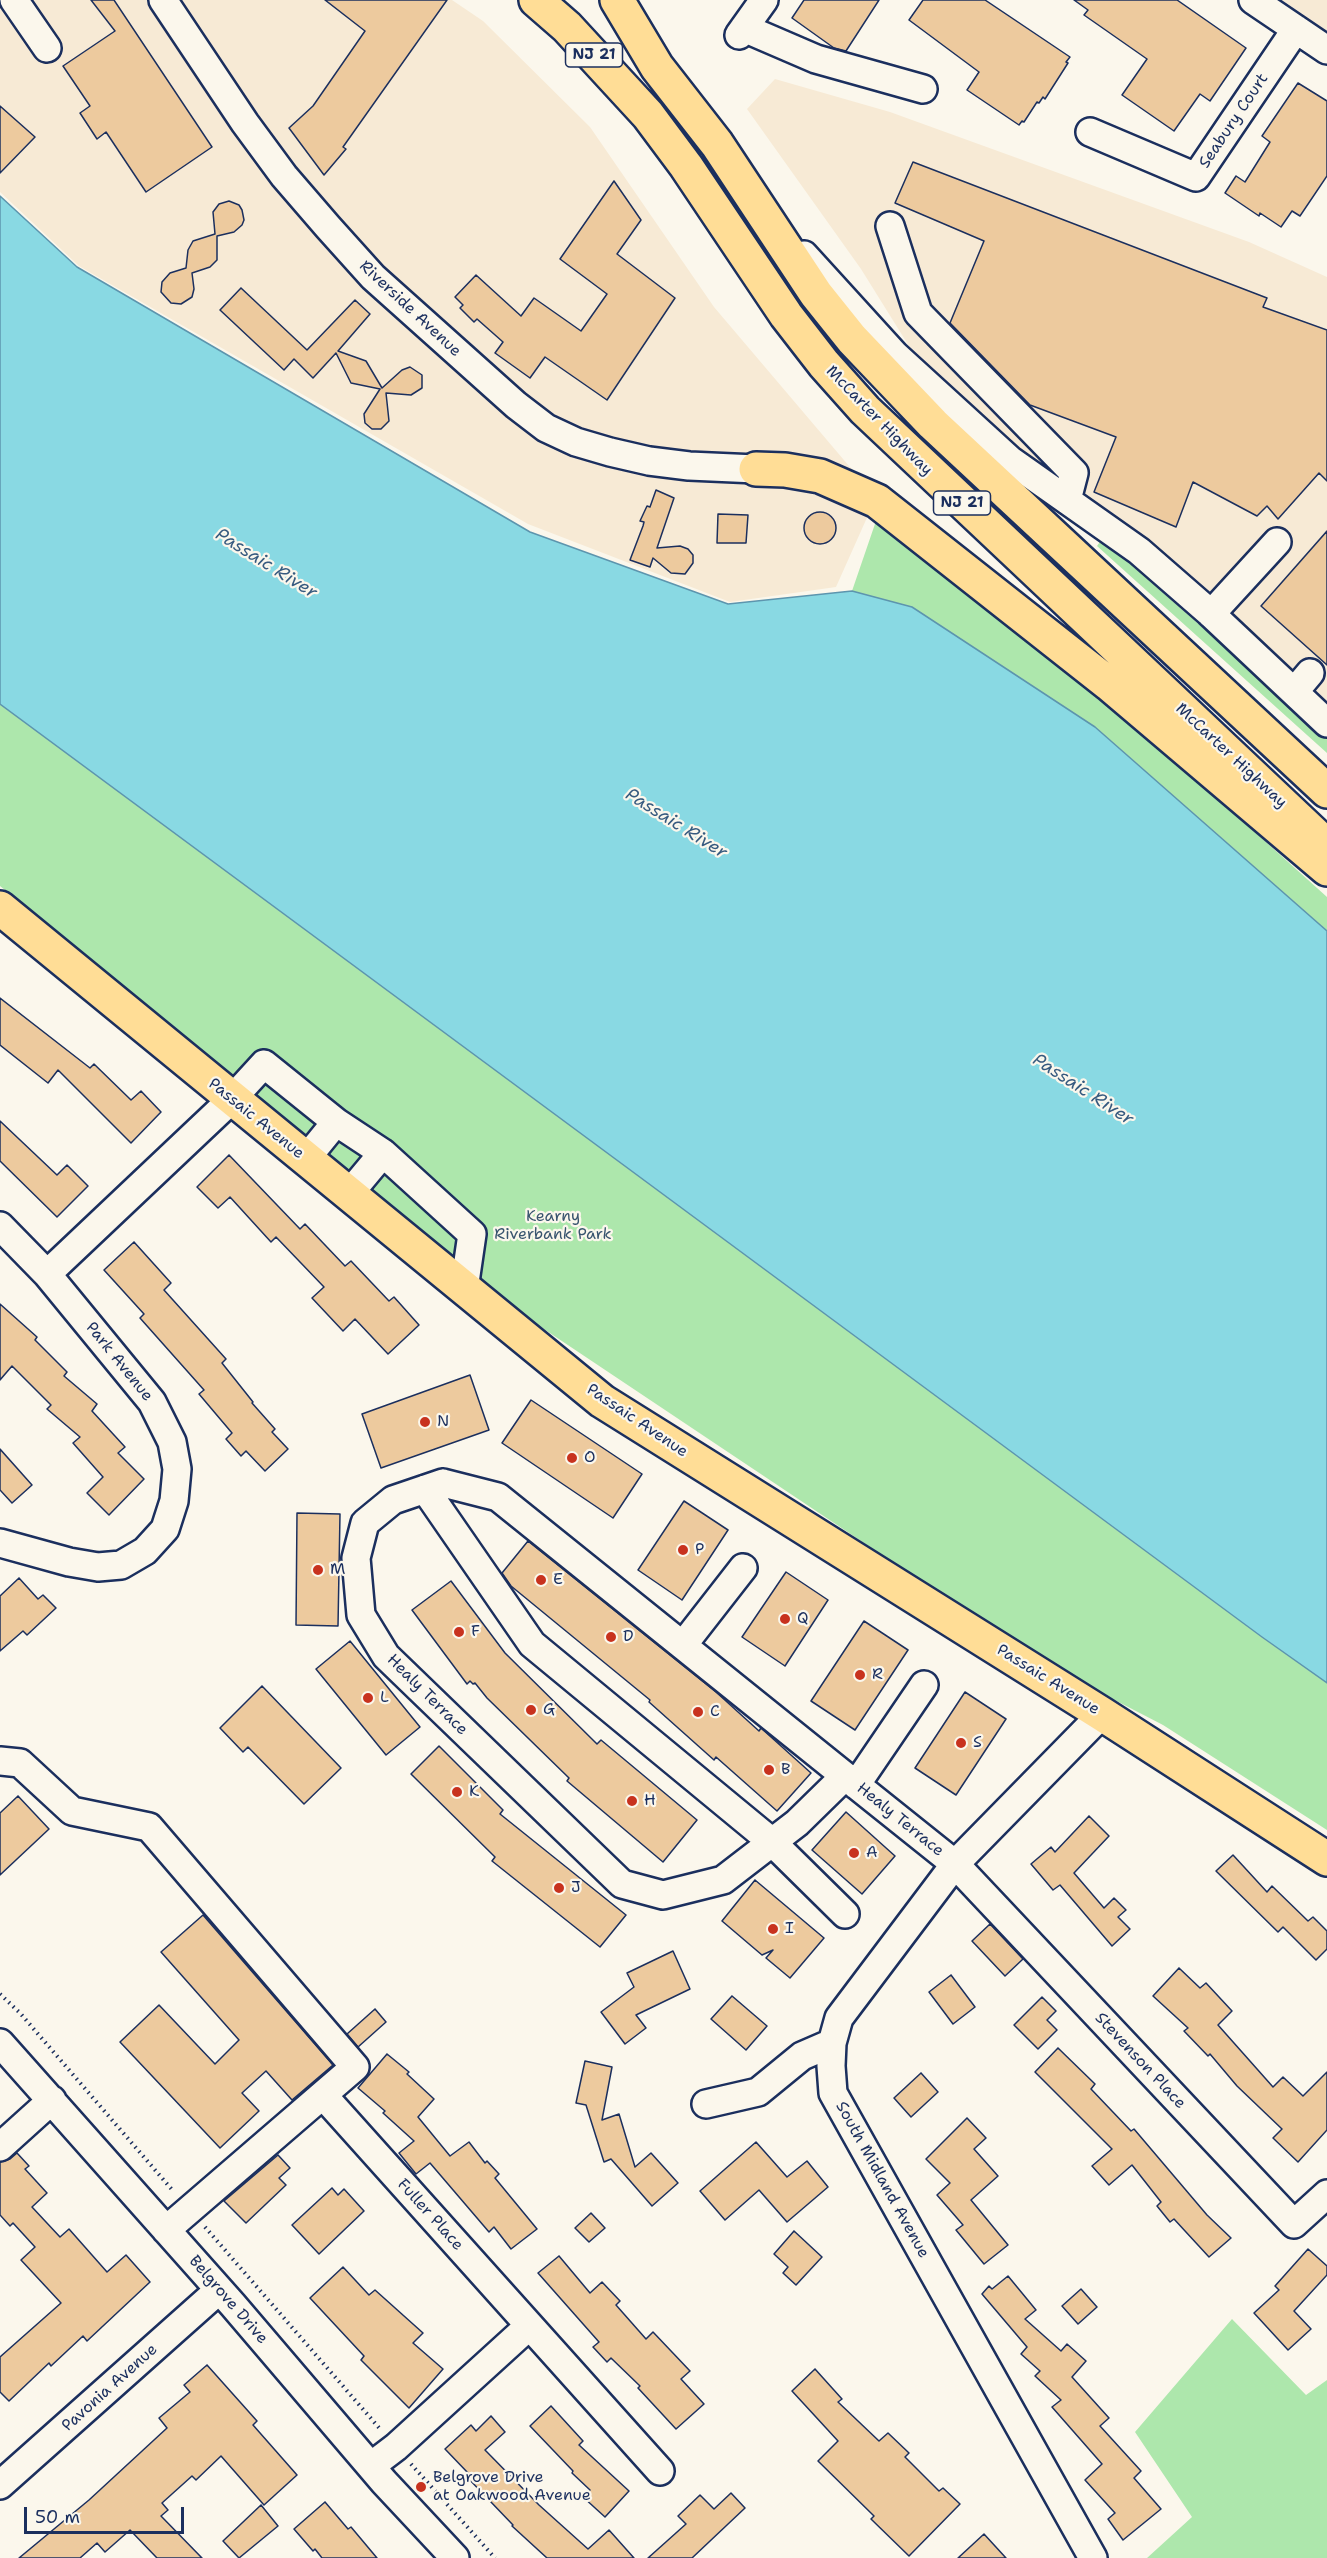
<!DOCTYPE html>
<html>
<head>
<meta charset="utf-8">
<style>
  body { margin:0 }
  #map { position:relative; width:1327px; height:2558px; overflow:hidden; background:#fbf7ec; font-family:"Shantell Sans",sans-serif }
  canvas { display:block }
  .scale { position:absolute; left:24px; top:2507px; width:160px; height:27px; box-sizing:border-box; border:3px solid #1b2f5e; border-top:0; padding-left:8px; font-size:18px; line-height:21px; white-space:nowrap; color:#1b2f5e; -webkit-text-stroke:4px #fbf7ec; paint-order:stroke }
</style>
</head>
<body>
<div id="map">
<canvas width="1327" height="2558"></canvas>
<div class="scale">50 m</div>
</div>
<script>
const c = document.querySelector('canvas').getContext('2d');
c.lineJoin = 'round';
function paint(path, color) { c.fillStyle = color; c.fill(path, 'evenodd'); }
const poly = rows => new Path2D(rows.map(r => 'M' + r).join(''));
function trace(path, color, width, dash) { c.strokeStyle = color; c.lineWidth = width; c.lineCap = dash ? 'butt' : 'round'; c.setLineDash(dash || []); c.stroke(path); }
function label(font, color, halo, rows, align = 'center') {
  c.font = font + ' "Shantell Sans",sans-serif'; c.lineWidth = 4.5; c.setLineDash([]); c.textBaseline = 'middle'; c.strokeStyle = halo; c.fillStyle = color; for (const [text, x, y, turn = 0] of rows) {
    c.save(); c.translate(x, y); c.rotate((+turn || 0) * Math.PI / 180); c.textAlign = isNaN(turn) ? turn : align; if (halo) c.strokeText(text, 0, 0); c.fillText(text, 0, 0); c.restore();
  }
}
paint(poly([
  [0,0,452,0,483,21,590,127,714,307,849,466,878,493,836,587,730,602,528,524,79,266,0,192],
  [1266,0,1327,0,1327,43],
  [775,79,890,112,1249,242,1327,277,1327,721,922,367,861,269,747,109]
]), '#f7ead5');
paint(poly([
  [876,521,1014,625,1197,780,1327,897,1327,931,1095,727,912,607,852,591],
  [1102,539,1327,737,1327,753,1097,546],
  [0,704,1262,1637,1327,1683,1327,1830,1163,1725,1045,1664,496,1297,207,1054,0,886],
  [1232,2319,1306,2395,1327,2380,1327,2558,1147,2558,1192,2517,1135,2432]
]), '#ade7ac');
const water = poly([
  [0,196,77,267,530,532,728,604,852,591,912,607,1095,727,1327,931,1327,1683,1262,1637,0,704,0,196]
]);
paint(water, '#89d9e3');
trace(water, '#5d95ae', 1.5);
const building = poly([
  [91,0,114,0,212,147,146,192,106,132,97,139,80,113,90,106,63,66,115,31,91,0],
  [325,0,447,0,343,147,346,149,324,175,289,128,313,106,365,31,325,0],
  [804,0,879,0,846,51,834,48,792,18,804,0],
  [923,0,985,0,1070,57,1066,62,1068,63,1045,99,1043,97,1039,103,1037,102,1024,122,1022,121,1019,125,967,90,979,72,909,20,923,0],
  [1074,0,1177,0,1246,48,1210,101,1200,94,1174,131,1122,95,1147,59,1084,15,1088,10,1074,0],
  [1298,83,1327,101,1327,176,1300,216,1292,211,1281,227,1260,213,1259,216,1225,193,1236,176,1245,182,1270,142,1262,136,1298,83],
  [0,106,35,137,0,173,0,106],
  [913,162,1267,298,1263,307,1327,330,1327,481,1319,473,1278,519,1267,506,1257,516,1193,482,1176,527,1094,492,1116,437,1030,405,950,323,984,241,895,203,913,162],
  [614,181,641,220,617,254,675,298,607,400,545,357,530,378,495,353,503,342,477,319,474,322,460,308,463,305,455,297,476,275,521,316,534,298,581,331,607,294,560,259,614,181],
  [229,201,239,205,242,210,244,220,242,225,234,232,217,236,217,260,210,267,192,273,194,289,192,297,181,304,171,303,161,292,162,282,170,273,186,268,188,250,193,241,215,234,213,212,219,204,229,201],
  [241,288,307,350,355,300,370,314,338,351,366,361,382,388,402,370,410,367,422,375,422,388,411,395,386,393,389,421,381,429,372,429,365,423,364,414,380,389,351,383,336,353,313,378,294,359,284,370,220,310,241,288],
  [656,490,674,498,657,548,680,546,688,549,693,555,693,563,685,574,671,573,653,558,650,567,630,560,643,526,644,522,640,521,647,506,650,507,656,490],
  '804 528a16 16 0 1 1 32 0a16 16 0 1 1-32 0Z',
  [718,514,748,515,746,543,717,543,718,514],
  [1327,531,1327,665,1261,606,1327,531],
  [0,998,90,1068,94,1064,131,1100,141,1091,161,1112,131,1143,58,1070,48,1083,0,1045,0,998],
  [0,1121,57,1175,67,1165,88,1186,57,1217,0,1161,0,1121],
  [229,1155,300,1229,305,1224,345,1266,351,1261,389,1301,394,1297,419,1325,388,1354,355,1319,343,1331,312,1298,324,1287,276,1237,271,1242,230,1197,218,1208,197,1187,229,1155],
  [134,1242,171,1283,164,1290,226,1359,222,1363,253,1402,252,1403,275,1429,272,1432,288,1449,265,1471,246,1451,241,1456,226,1439,232,1433,199,1394,204,1390,140,1318,144,1314,104,1270,134,1242],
  [0,1304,37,1337,35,1340,67,1372,64,1376,97,1404,92,1411,125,1447,118,1453,144,1479,109,1515,87,1493,103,1477,73,1443,80,1437,47,1409,51,1405,12,1366,0,1380,0,1304],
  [470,1375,489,1430,381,1468,362,1414,470,1375],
  [531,1400,642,1474,613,1518,502,1443,531,1400],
  [0,1449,32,1485,12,1503,0,1490,0,1449],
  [684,1501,728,1530,682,1600,638,1570,684,1501],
  [297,1513,340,1514,338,1626,296,1625,297,1513],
  [528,1541,716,1692,759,1731,761,1728,811,1773,777,1811,716,1757,714,1760,649,1702,650,1700,511,1586,502,1573,528,1541],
  [786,1572,828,1600,785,1666,742,1637,786,1572],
  [19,1578,38,1599,43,1595,56,1608,27,1635,23,1631,0,1651,0,1596,19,1578],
  [451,1581,505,1653,597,1744,601,1740,697,1820,663,1862,567,1781,569,1778,487,1698,475,1683,473,1684,470,1681,467,1684,412,1610,451,1581],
  [864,1621,908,1650,855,1730,811,1701,864,1621],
  [350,1641,420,1727,386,1755,316,1669,350,1641],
  [262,1686,341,1768,304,1804,248,1747,243,1752,220,1728,262,1686],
  [965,1692,1006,1719,956,1795,915,1768,965,1692],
  [439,1746,503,1810,500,1814,626,1915,600,1947,492,1861,495,1857,411,1774,439,1746],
  [18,1796,49,1829,0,1875,0,1813,18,1796],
  [846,1812,895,1856,862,1894,812,1850,846,1812],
  [1089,1816,1109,1836,1074,1873,1104,1908,1114,1898,1126,1910,1118,1917,1130,1929,1112,1946,1060,1885,1053,1890,1031,1864,1051,1847,1055,1852,1089,1816],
  [1233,1855,1267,1892,1272,1886,1308,1921,1313,1917,1327,1931,1327,1949,1316,1960,1283,1927,1278,1932,1216,1871,1233,1855],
  [755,1880,824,1938,790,1978,766,1958,773,1950,762,1955,722,1921,755,1880],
  [203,1915,333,2065,292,2100,266,2071,242,2093,259,2111,220,2148,120,2042,159,2005,215,2064,239,2040,161,1952,203,1915],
  [990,1924,1023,1959,1005,1976,972,1941,990,1924],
  [673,1951,690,1989,636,2015,646,2028,625,2044,601,2012,634,1987,627,1973,673,1951],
  [1179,1968,1200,1988,1206,1983,1232,2011,1218,2025,1273,2087,1283,2077,1303,2096,1327,2072,1327,2130,1298,2162,1273,2138,1282,2129,1237,2086,1210,2054,1208,2056,1184,2031,1188,2028,1153,1996,1179,1968],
  [951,1975,975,2007,953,2024,929,1992,951,1975],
  [732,1996,767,2026,746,2050,711,2019,732,1996],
  [1042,1997,1056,2011,1047,2020,1057,2030,1038,2049,1014,2025,1042,1997],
  [375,2009,386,2022,358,2047,347,2034,375,2009],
  [1058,2048,1095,2084,1091,2089,1131,2131,1134,2129,1207,2215,1231,2238,1209,2257,1174,2219,1170,2222,1157,2206,1161,2202,1132,2165,1109,2185,1092,2166,1112,2149,1035,2072,1058,2048],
  [387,2054,409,2072,407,2074,434,2099,418,2117,450,2156,469,2142,485,2163,487,2161,499,2174,495,2178,537,2229,511,2249,494,2227,489,2232,430,2163,416,2174,399,2153,414,2141,383,2113,385,2111,358,2088,387,2054],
  [585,2061,612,2067,602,2120,619,2114,635,2167,651,2153,678,2183,652,2206,611,2159,604,2162,586,2105,576,2103,585,2061],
  [921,2073,938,2092,911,2117,894,2098,921,2073],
  [967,2118,986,2138,974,2149,998,2176,971,2200,1008,2245,984,2264,956,2230,963,2225,937,2195,950,2183,926,2159,967,2118],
  [756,2142,787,2177,807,2161,828,2187,787,2222,759,2190,725,2220,700,2191,756,2142],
  [17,2153,29,2166,25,2169,47,2193,32,2207,60,2237,69,2229,107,2272,126,2255,150,2282,87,2341,83,2336,51,2366,49,2363,9,2401,0,2392,0,2357,61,2303,21,2260,35,2247,13,2223,10,2226,0,2215,0,2162,10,2159,17,2153],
  [278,2155,290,2168,279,2178,286,2185,246,2223,224,2201,278,2155],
  [332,2188,338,2195,344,2189,364,2211,319,2254,292,2225,332,2188],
  [591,2213,605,2228,589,2242,575,2228,591,2213],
  [794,2231,822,2257,796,2285,783,2273,788,2267,774,2254,794,2231],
  [1308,2249,1327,2266,1327,2275,1294,2311,1311,2329,1288,2350,1254,2313,1279,2290,1275,2286,1308,2249],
  [559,2256,590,2293,602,2282,620,2301,616,2305,646,2339,653,2332,690,2371,681,2379,704,2404,676,2429,638,2388,640,2386,611,2358,607,2362,593,2347,599,2342,538,2273,559,2256],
  [343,2267,369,2295,375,2290,423,2333,413,2343,443,2369,409,2408,361,2360,364,2356,310,2298,343,2267],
  [1008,2276,1036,2310,1025,2319,1061,2351,1067,2344,1086,2361,1072,2377,1109,2418,1100,2426,1141,2471,1134,2478,1161,2509,1123,2540,1108,2519,1115,2513,1085,2480,1102,2464,1052,2407,1061,2400,1035,2376,1040,2371,1021,2354,1027,2347,982,2294,989,2286,992,2289,1008,2276],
  [1081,2289,1097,2307,1078,2324,1062,2306,1081,2289],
  [207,2365,257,2421,253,2425,297,2475,264,2505,221,2456,196,2480,192,2476,162,2503,168,2510,161,2516,202,2558,157,2558,130,2530,105,2552,97,2543,80,2558,19,2558,89,2500,167,2428,159,2418,190,2392,184,2385,207,2365],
  [815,2369,842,2399,838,2402,879,2441,888,2433,909,2453,905,2457,939,2491,943,2488,960,2504,909,2556,871,2519,874,2516,818,2461,838,2441,792,2391,815,2369],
  [551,2406,583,2441,579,2445,629,2491,605,2517,583,2497,590,2490,572,2473,573,2471,530,2426,551,2406],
  [491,2416,505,2432,485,2450,539,2505,588,2549,609,2530,634,2558,547,2558,512,2526,513,2525,466,2476,469,2474,445,2449,471,2425,476,2431,491,2416],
  [731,2493,745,2508,692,2558,648,2558,686,2524,678,2516,700,2495,714,2509,731,2493],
  [325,2502,348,2529,351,2527,377,2558,322,2558,315,2549,313,2551,294,2529,325,2502],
  [261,2505,278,2526,239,2558,223,2541,261,2505],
  [984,2534,1006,2558,958,2558,984,2534]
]);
paint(building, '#edca9e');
trace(building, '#1b2f5e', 1.5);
const minor = poly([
  [14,0,47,48],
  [163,0,245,123,284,176,328,227,373,277,516,405,546,428,576,442,610,452,649,461,689,466,756,469],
  [1253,0,1327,50],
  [744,28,816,59,923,89],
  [739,35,764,0],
  [1090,132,1196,177,1296,29],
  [890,226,918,313,1074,473,1067,500],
  [804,255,895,355,1010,460,1139,551,1209,612,1327,723],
  [1211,614,1277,542],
  [1294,692,1310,673],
  [336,1122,383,1153],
  [348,1195,383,1153,472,1234,464,1289],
  [0,1226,47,1274,152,1402,172,1442,177,1469,174,1501,165,1529,145,1551,121,1565,98,1567,69,1562,0,1543],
  [47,1274,231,1100,264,1064,336,1122,305,1160],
  [443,1483,498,1497,845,1776,797,1823,723,1880,663,1895,622,1884,386,1656,361,1615,356,1558,365,1523,393,1500,443,1483],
  [425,1489,532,1644,772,1842,845,1914],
  [683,1645,743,1568],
  [0,1761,20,1763,72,1811,149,1827,355,2067,166,2230],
  [845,1776,955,1864,1294,2224,1327,2194],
  [856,1785,924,1685],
  [0,2043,233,2305,384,2482,455,2558],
  [330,2103,660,2471],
  [706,2104,758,2092,802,2056,832,2043],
  [0,2147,52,2100],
  [371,2466,396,2447,529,2326],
  [0,2485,219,2290],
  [1093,2558,833,2093,831,2066,832,2043,839,2018,955,1864,1102,1714]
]);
const major = poly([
  [0,908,602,1401,1102,1714,1327,1859]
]);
const highway = poly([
  [536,0,567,27,648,115,686,166,786,315,824,364,865,410,1327,846],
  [617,0,657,67,717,144,816,294,852,339,933,424,1327,791],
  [756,469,785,470,820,476,877,501,1109,684,1327,869]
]);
trace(minor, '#1b2f5e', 32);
trace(major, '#1b2f5e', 38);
trace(highway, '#1b2f5e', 38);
trace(poly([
  [0,1994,20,2013,174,2192],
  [205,2227,381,2430],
  [411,2464,495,2558]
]), '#1b2f5e', 4, [1.5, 4.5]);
trace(minor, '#fbf7ec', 27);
trace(major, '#ffdd96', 33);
trace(highway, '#ffdd96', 33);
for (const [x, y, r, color] of [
  [425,1422,6,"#c8321e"],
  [572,1458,6,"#c8321e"],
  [683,1550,6,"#c8321e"],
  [318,1570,6,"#c8321e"],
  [541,1580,6,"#c8321e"],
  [785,1619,6,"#c8321e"],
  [459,1632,6,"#c8321e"],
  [611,1637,6,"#c8321e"],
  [860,1675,6,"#c8321e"],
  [368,1698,6,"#c8321e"],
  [531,1710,6,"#c8321e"],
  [698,1712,6,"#c8321e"],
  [961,1743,6,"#c8321e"],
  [769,1770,6,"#c8321e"],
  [457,1792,6,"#c8321e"],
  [632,1801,6,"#c8321e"],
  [854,1853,6,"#c8321e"],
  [559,1888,6,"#c8321e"],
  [773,1929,6,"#c8321e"],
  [421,2487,6,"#c8321e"]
]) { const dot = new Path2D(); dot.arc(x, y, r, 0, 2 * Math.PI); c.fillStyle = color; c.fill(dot); trace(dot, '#fbf7ec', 2); }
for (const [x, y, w] of [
  [594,55,57],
  [962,503,57]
]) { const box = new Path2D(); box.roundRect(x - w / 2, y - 12, w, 24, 4.5); c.fillStyle = '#fbf7ec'; c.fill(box); trace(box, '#1b2f5e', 1.5); }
label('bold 15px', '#1b2f5e', null, [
  ["NJ 21",594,55],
  ["NJ 21",962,503]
]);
label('16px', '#1b2f5e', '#fbf7ec', [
  ["Seabury Court",1234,121,-56],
  ["Riverside Avenue",410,309,43],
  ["McCarter Highway",879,421,46],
  ["McCarter Highway",1231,756,43],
  ["Passaic Avenue",256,1119,39],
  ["Park Avenue",119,1362,51],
  ["Passaic Avenue",637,1421,34],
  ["Passaic Avenue",1048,1680,32],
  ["Healy Terrace",427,1695,45],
  ["Healy Terrace",900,1820,39],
  ["Stevenson Place",1140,2061,47],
  ["South Midland Avenue",882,2180,61],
  ["Fuller Place",430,2215,48],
  ["Belgrove Drive",228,2300,49],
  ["Pavonia Avenue",110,2388,-42]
]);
label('16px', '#38546e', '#fbf7ec', [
  ["Kearny",553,1217],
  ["Riverbank Park",553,1235]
]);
label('16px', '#1b2f5e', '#fbf7ec', [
  ["N",437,1422],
  ["O",584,1458],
  ["P",695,1550],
  ["M",330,1570],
  ["E",553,1580],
  ["Q",797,1619],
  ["F",471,1632],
  ["D",623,1637],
  ["R",872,1675],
  ["L",380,1698],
  ["G",543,1710],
  ["C",710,1712],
  ["S",973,1743],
  ["B",781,1770],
  ["K",469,1792],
  ["H",644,1801],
  ["A",866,1853],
  ["J",571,1888],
  ["I",785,1929],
  ["Belgrove Drive",433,2478],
  ["at Oakwood Avenue",433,2496]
], 'left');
label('italic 18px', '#365a7f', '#fbf7ec', [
  ["Passaic River",266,564,32],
  ["Passaic River",676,824,32],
  ["Passaic River",1083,1090,33]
]);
</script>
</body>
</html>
